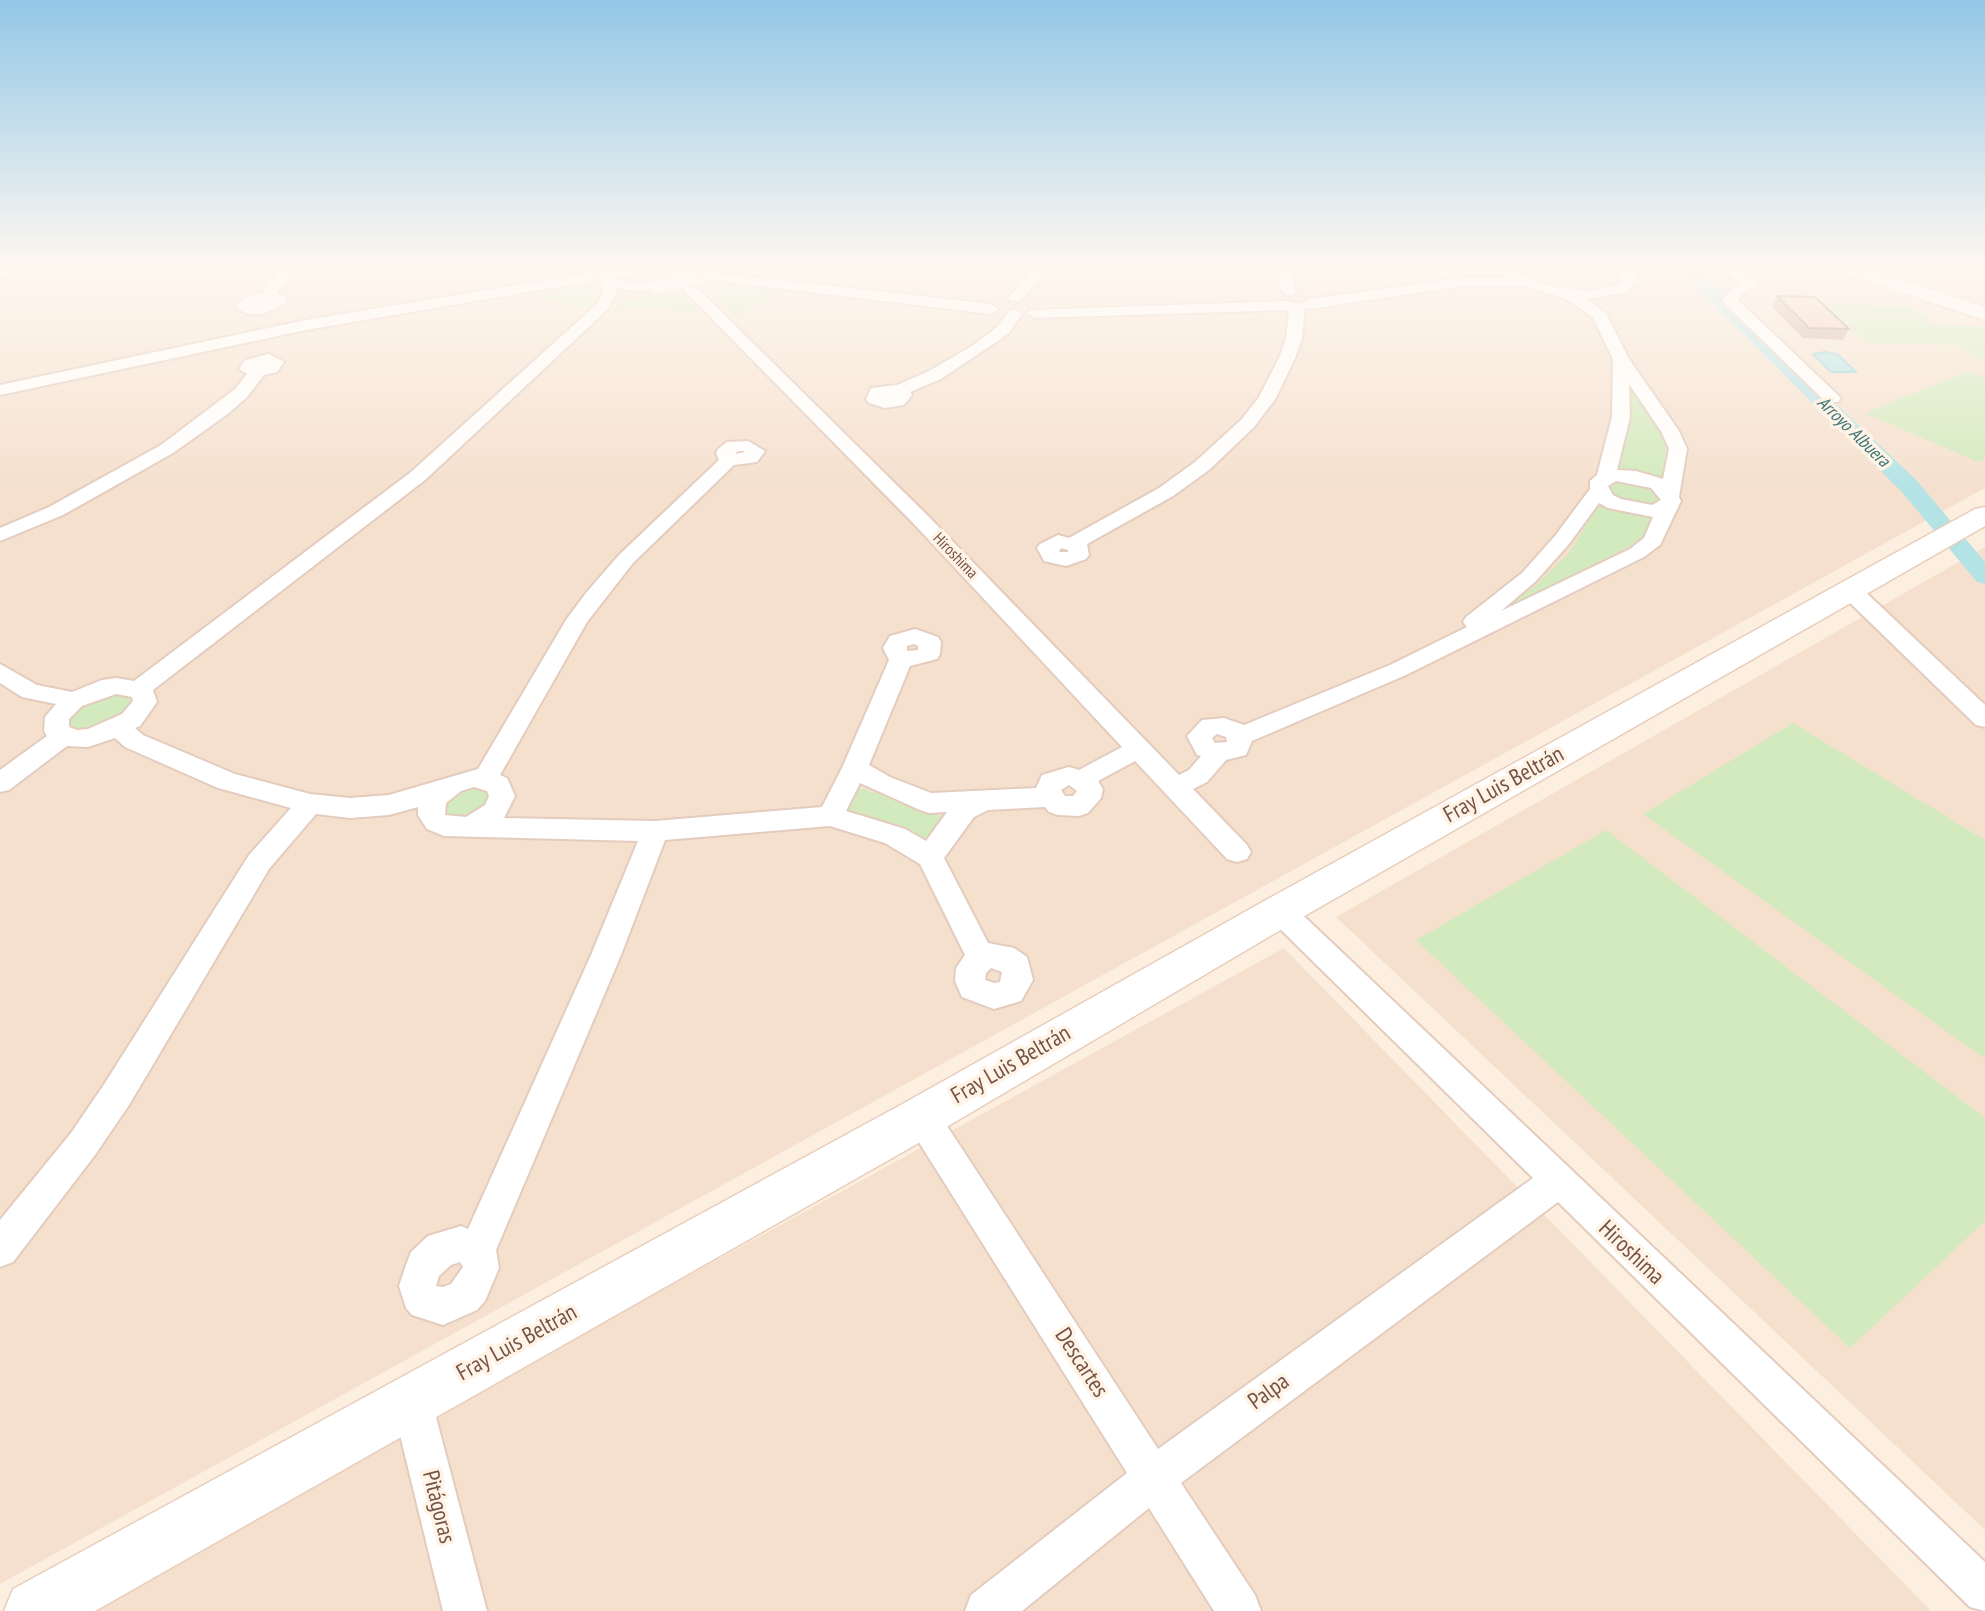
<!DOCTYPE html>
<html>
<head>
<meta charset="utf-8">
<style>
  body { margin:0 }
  canvas { display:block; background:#fdefdf }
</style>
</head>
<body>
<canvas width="1985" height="1611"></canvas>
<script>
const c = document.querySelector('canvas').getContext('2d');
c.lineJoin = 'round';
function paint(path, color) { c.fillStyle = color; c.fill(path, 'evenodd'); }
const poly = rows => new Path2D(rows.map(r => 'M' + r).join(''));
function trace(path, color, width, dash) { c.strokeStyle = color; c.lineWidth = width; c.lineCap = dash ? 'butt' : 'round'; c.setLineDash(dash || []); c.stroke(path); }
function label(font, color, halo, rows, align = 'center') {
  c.font = font + ' "PT Sans Narrow",sans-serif'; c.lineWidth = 7; c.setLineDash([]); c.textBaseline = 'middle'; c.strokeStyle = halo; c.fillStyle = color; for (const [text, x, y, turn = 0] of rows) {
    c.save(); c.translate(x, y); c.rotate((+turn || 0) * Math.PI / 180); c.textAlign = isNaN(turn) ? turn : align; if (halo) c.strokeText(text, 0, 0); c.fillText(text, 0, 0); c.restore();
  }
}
paint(poly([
  [0,266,1763,266,1768,268,1823,266,1985,320,1985,488,0,1584],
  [1853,266,1985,266,1985,309],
  [1985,547,1985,1530,1336,917],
  [1284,948,1931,1611,79,1611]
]), '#f5e0ce');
paint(poly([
  [542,266,579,266,582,270,577,276,523,282,535,276],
  [1521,266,1602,266,1610,273,1610,279,1596,286,1568,287,1539,280,1528,275],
  [728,267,767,276,984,300,981,304,720,275],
  [1502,267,1514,279,1472,278,1321,300,1318,297],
  [728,281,793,289,754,305,741,312,739,318,699,285],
  [588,284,601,290,588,310,546,297,509,295],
  [651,293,684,297,701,315,662,308,630,309,606,314,623,302],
  [1823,304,1911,306,1935,325,1981,326,1985,329,1985,365,1960,345,1866,343],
  [1969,371,1985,377,1985,459,1978,462,1865,413],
  [1627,377,1666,443,1665,485,1614,471,1631,417],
  [1618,480,1651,486,1660,495,1660,499,1651,505,1634,505,1612,496,1607,487],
  [1597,498,1655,515,1643,539,1562,583,1499,611,1536,585,1569,553,1583,531],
  [107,692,131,695,134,699,130,711,102,727,81,730,69,724,68,719,77,706],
  [1793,723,1985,840,1985,1059,1643,814],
  [464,787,485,787,491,795,488,805,469,817,453,817,444,811,445,800],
  [861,788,940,815,943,821,936,836,927,839,913,836,847,809,848,798,853,791],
  [1606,830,1985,1118,1985,1221,1850,1348,1416,940]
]), '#d3eabe');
const water = poly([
  [1825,352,1837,354,1856,372,1831,372,1813,354,1825,352]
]);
paint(water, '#b4e3e6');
trace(water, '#9ad4d9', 2);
paint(poly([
  [1675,266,1692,266,1917,481,1985,562,1985,584,1977,582,1901,491,1675,266]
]), '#b4e3e6');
const street = poly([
  [6,266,22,266,0,280,0,270,6,266],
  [281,266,296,266,277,293,282,295,287,301,284,304,263,314,248,314,238,309,235,306,246,297,262,293,281,266],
  [632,266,675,266,928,516,1179,775,1189,770,1201,756,1197,755,1187,736,1202,720,1224,718,1244,725,1390,665,1467,627,1463,622,1466,617,1522,573,1555,536,1590,489,1590,481,1597,475,1612,417,1613,359,1593,318,1573,303,1555,295,1522,286,1462,286,1310,309,1305,307,1302,338,1295,358,1276,398,1254,427,1209,470,1173,496,1087,544,1089,555,1086,559,1066,566,1044,561,1037,548,1040,544,1058,535,1069,538,1159,488,1195,462,1242,419,1259,397,1279,358,1286,338,1289,310,1035,318,1027,313,1030,310,1288,301,1302,304,1310,299,1462,278,1506,278,1502,273,1509,269,1549,286,1588,291,1615,286,1621,282,1622,277,1612,266,1737,266,1758,285,1742,294,1738,300,1841,398,1838,402,1826,402,1725,304,1722,301,1732,288,1740,284,1722,270,1633,272,1636,276,1635,283,1625,293,1587,299,1607,315,1629,359,1679,431,1687,449,1679,497,1681,501,1660,545,1644,557,1406,675,1252,741,1246,755,1226,760,1207,782,1193,789,1247,845,1251,852,1247,859,1237,862,1227,859,1135,761,1098,781,1103,789,1101,798,1088,813,1079,816,1058,815,1049,812,1045,807,988,810,974,817,944,858,988,943,1014,948,1027,957,1033,980,1021,1001,994,1009,962,997,955,981,956,968,965,955,920,864,885,843,830,826,665,840,621,955,496,1250,499,1268,485,1301,477,1310,443,1325,412,1315,406,1308,399,1286,406,1265,411,1252,428,1236,461,1226,468,1229,591,955,638,841,444,836,427,829,418,815,418,807,389,815,350,818,316,814,269,869,129,1105,95,1155,13,1262,0,1267,0,1220,71,1133,105,1083,249,855,291,808,218,788,125,747,115,738,88,747,67,746,9,790,0,792,0,770,47,736,44,731,45,717,56,704,22,697,0,683,0,664,37,685,72,692,102,680,116,678,134,681,411,472,597,304,603,293,604,279,306,330,0,395,0,385,306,320,632,266],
  [662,268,914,524,1122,747,1079,770,1069,767,1042,775,1036,788,931,793,890,777,869,765,910,666,937,659,940,654,941,642,938,637,915,629,890,636,883,648,889,660,842,768,822,807,655,821,504,818,515,796,507,778,500,775,587,622,633,563,734,465,757,462,765,451,748,441,727,442,718,449,716,453,719,460,619,555,586,593,566,620,478,769,389,795,350,798,310,794,235,774,143,735,135,728,140,726,157,702,153,690,425,480,608,309,618,288,637,291,659,289,666,285,659,281,637,283,611,278,662,268],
  [1629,384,1661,431,1669,449,1663,479,1636,471,1617,470,1630,417,1629,384],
  [738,451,744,451,745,452,735,454,738,451],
  [1616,481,1651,488,1661,500,1652,505,1621,499,1613,495,1608,486,1616,481],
  [1599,503,1608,508,1653,517,1644,538,1630,549,1501,611,1536,581,1569,544,1599,503],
  [1061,548,1068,550,1068,552,1059,552,1061,548],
  [914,644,918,646,918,650,907,651,907,646,914,644],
  [116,694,132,697,133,701,122,714,88,729,77,730,69,727,69,719,82,706,116,694],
  [1217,734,1226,737,1227,742,1215,743,1212,738,1217,734],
  [860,783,920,810,929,813,947,812,926,841,905,829,846,811,860,783],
  [1069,785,1077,791,1073,796,1065,796,1061,790,1069,785],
  [474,787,487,791,489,796,485,805,466,817,445,815,446,803,461,791,474,787],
  [991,968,1002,972,1000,982,994,983,985,980,986,973,991,968],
  [460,1262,463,1267,451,1284,443,1287,436,1286,439,1276,451,1265,460,1262],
  [1028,266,1042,266,1041,277,1020,301,1010,301,1008,298,1027,276,1028,266],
  [1276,266,1290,266,1296,292,1294,295,1289,296,1282,292,1276,266],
  [707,272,991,304,999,309,991,314,702,279,700,276,707,272],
  [1014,309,1022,314,1008,334,941,379,910,392,912,395,904,405,885,408,869,403,866,399,871,388,897,385,929,371,972,346,996,328,1009,311,1014,309],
  [269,354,284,362,277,372,264,375,247,397,229,413,173,453,63,515,0,541,0,528,49,507,161,445,235,389,247,374,239,369,245,360,269,354],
  [1851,585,1859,586,1985,705,1985,727,1976,725,1843,596,1840,591,1843,586,1851,585],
  [1280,900,1290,903,1985,1562,1985,1611,1970,1607,1558,1202,1181,1483,1255,1595,1261,1611,1214,1611,1149,1508,1022,1611,965,1611,971,1595,1127,1473,910,1128,905,1117,910,1106,922,1102,934,1106,1158,1449,1533,1178,1270,919,1266,911,1270,903,1280,900],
  [412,1382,426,1388,432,1402,487,1611,443,1611,392,1402,398,1388,412,1382]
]);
const secondary = poly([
  [1830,266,1859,266,1985,307,1985,320,1833,270,1830,266],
  [1985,507,1985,526,1294,922,938,1132,95,1611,4,1611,13,1589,906,1102,1266,900,1975,509,1985,507]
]);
trace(street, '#e3ccbe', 4);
trace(secondary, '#e8cdbb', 3);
paint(street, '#fff');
paint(secondary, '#fff');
const streetBridge = poly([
  [599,269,609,282],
  [659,285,694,278]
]);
trace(streetBridge, '#e3ccbe', 18, []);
trace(streetBridge, '#fff', 16);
paint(poly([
  [1748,266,1769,266,1767,269,1756,270],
  [1777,296,1849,329,1843,340,1803,338,1772,307]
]), '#d1ae9d');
paint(poly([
  [1758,266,1769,266,1767,269,1756,270]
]), '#aa8d7f');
const building = poly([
  [1777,296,1815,297,1849,329,1809,328,1777,296]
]);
paint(building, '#f3cab6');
trace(building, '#aa8d7f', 2);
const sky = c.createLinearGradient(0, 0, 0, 491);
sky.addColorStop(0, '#93c7e7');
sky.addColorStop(0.54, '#fef8f1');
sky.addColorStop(1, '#fef8f100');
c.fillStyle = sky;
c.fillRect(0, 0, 1985, 491);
label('16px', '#745346', '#fff3e6', [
  ["Hiroshima",955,556,46]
]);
label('italic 18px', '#3a757a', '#fff3e6', [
  ["Arroyo Albuera",1853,432,44]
]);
label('23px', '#745346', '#fff3e6', [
  ["Fray Luis Beltrán",1504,785,-29],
  ["Fray Luis Beltrán",1011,1065,-30],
  ["Hiroshima",1631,1253,44],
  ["Fray Luis Beltrán",517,1343,-29],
  ["Descartes",1081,1363,57],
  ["Palpa",1269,1392,-36],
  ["Pitágoras",438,1507,76]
]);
</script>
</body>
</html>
